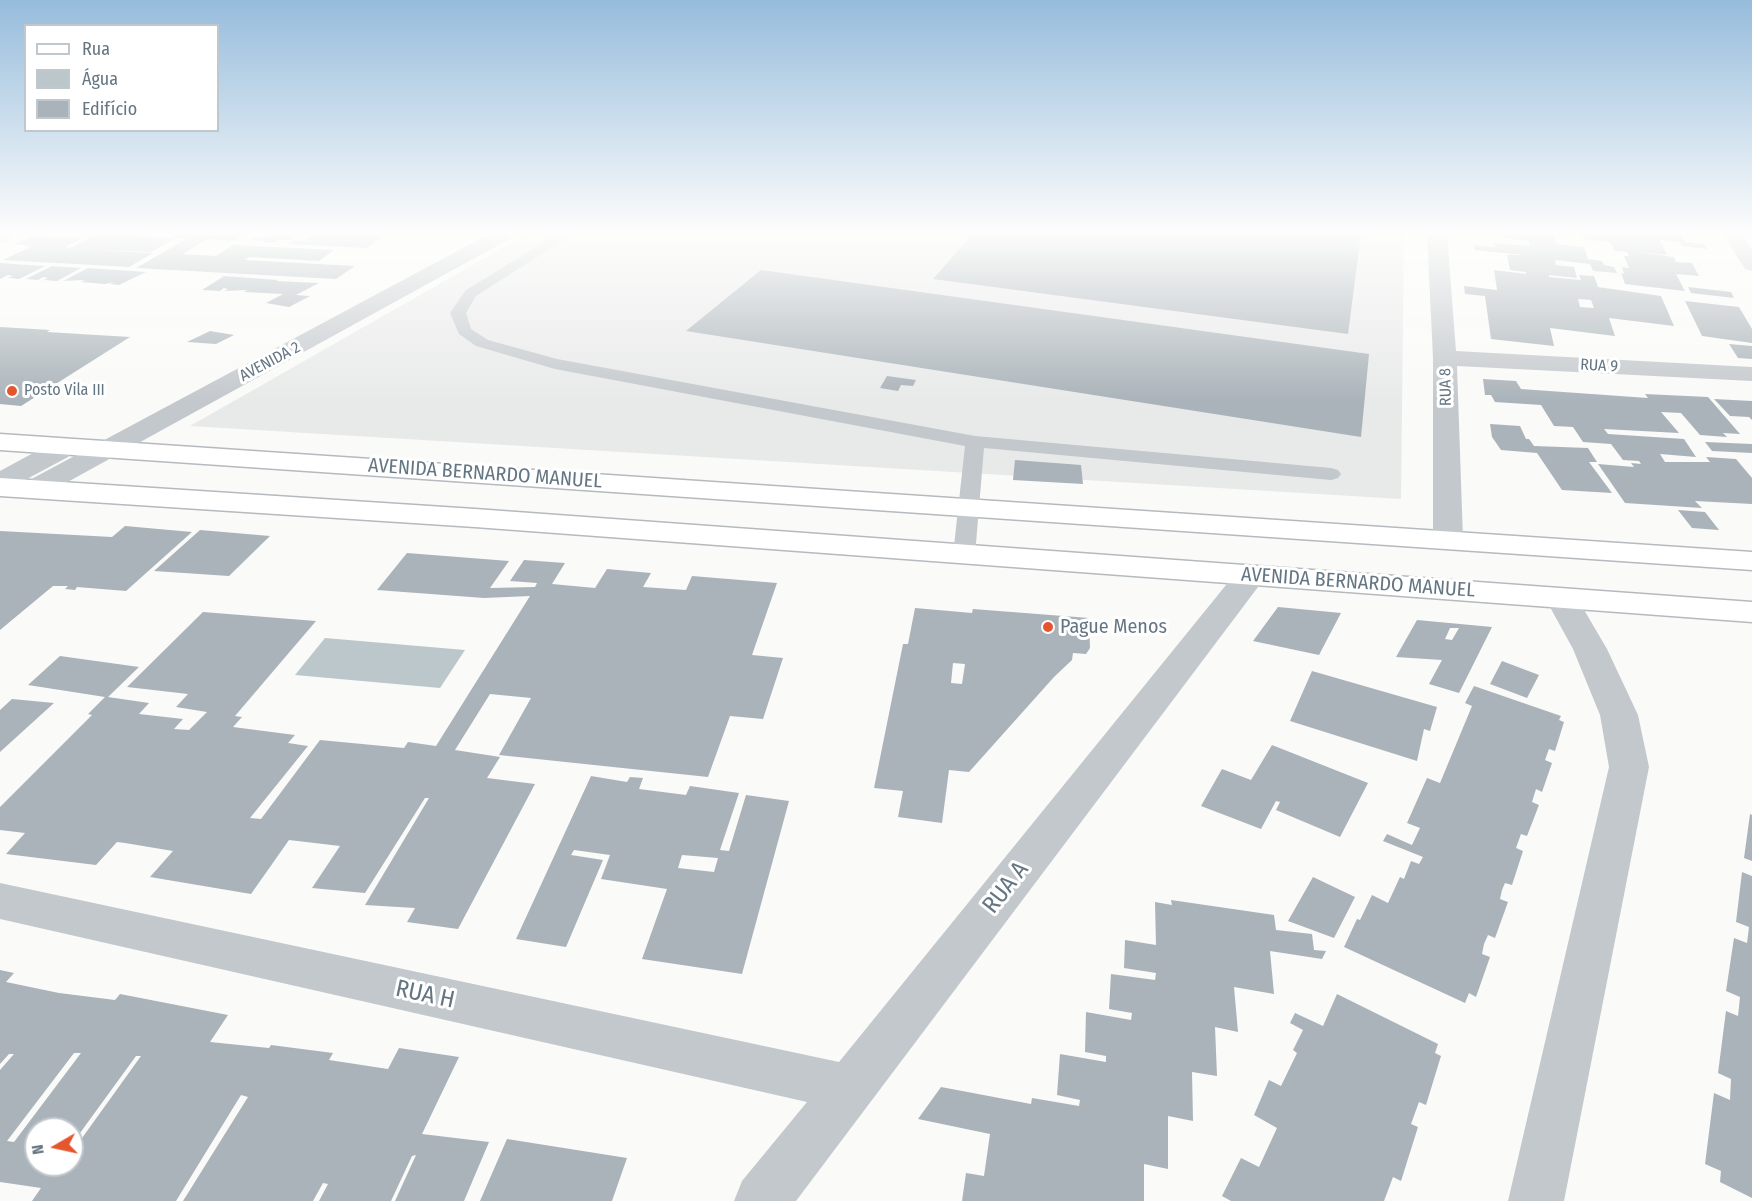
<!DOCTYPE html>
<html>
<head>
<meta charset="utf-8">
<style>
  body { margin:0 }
  #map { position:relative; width:1752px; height:1201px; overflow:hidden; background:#fafaf8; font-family:"Fira Sans Condensed",sans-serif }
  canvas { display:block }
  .legend { position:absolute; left:24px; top:24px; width:195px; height:108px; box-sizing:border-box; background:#fff; border:2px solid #c1c8cd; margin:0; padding:8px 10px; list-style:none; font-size:18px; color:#657683 }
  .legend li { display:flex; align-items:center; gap:12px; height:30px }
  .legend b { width:30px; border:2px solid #c1c8cd }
  .north { position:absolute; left:24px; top:1117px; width:60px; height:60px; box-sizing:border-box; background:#fff; border:2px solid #c1c8cd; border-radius:50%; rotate:261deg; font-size:16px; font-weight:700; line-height:24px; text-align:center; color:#657683 }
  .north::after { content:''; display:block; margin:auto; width:21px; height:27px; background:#e4572e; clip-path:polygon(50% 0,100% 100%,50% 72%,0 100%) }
</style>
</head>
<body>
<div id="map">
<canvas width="1752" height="1201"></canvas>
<ul class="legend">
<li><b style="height:8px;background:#fff"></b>Rua</li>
<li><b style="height:16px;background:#bbc7cb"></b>Água</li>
<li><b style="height:16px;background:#aab3b9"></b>Edifício</li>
</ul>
<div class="north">N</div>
</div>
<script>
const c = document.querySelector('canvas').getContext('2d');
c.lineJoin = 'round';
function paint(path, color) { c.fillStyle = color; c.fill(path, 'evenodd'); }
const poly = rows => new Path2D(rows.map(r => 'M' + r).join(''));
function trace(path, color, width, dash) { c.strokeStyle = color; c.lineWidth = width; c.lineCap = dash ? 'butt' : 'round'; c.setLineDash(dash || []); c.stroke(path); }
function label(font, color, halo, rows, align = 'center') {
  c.font = font + ' "Fira Sans Condensed",sans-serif'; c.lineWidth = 6; c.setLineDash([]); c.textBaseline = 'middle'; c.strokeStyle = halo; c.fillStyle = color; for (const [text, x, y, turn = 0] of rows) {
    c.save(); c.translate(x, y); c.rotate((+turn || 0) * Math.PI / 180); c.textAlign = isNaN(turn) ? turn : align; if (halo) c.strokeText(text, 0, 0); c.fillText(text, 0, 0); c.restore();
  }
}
paint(poly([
  [527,234,1404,234,1401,499,190,426]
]), '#e8e9e9');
paint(poly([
  [325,638,465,650,440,688,295,675]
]), '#bbc7cb');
paint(poly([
  [96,234,176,238,151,252,76,249,153,253,129,267,3,260,32,246,14,244,32,236,83,238,65,247,70,248],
  [179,234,245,234,234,241,207,239,183,254,216,256,233,245,334,250,319,261,249,257,245,260,355,266,336,279,136,268,188,238,173,238],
  [265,234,300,234,291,240,279,240,274,243,251,240,256,237,274,236],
  [314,234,376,234,373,236,382,237,367,248,288,244,294,240,304,241],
  [973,234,1361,234,1348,334,933,279],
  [1504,234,1554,234,1556,244,1584,247,1588,259,1602,261,1604,265,1614,267,1617,273,1593,271,1590,264,1555,260,1556,265,1574,267,1577,278,1549,275,1549,277,1581,280,1579,275,1594,276,1598,287,1661,296,1674,326,1609,318,1615,336,1550,328,1554,346,1491,339,1485,296,1465,294,1464,286,1497,290,1494,270,1526,274,1526,272,1510,270,1507,255,1524,255,1475,250,1474,245,1495,247,1494,243,1530,246,1529,241,1504,238],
  [1578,299,1591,300,1594,308,1580,307],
  [1580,234,1681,234,1685,242,1704,244,1707,249,1682,246,1679,242,1660,240,1667,255,1630,251,1674,257,1676,262,1692,263,1699,276,1676,274,1685,291,1625,284,1621,273,1624,274,1622,267,1629,268,1624,256,1629,256,1627,252,1615,251,1610,242,1582,239],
  [0,263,45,266,19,279,8,278,13,276,8,275,0,279],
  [52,266,81,268,57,281,44,280,48,278,43,277,38,280,26,279],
  [88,268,146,272,119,285,110,284,114,282,105,284,81,282,85,280,63,281],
  [761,270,1369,354,1361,437,686,331],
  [224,276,278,280,276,281,319,283,296,295,310,296,289,307,266,303,283,294,244,292,247,290,224,291,228,289,224,288,220,291,202,290],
  [1688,287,1731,292,1734,298,1691,293],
  [1685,301,1739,307,1752,329,1752,343,1702,336],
  [0,327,50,330,47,332,130,337,21,406,0,404],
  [210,331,234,335,216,344,187,342],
  [1729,344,1752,346,1752,359,1738,358],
  [887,376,916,380,913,386,901,385,898,391,880,388],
  [1483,379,1516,381,1521,389,1648,398,1645,394,1708,397,1740,434,1723,433,1727,437,1700,435,1681,413,1661,412,1679,433,1604,429,1608,434,1684,439,1696,457,1660,454,1665,462,1710,462,1706,457,1736,459,1752,478,1752,504,1695,501,1702,508,1625,503,1598,464,1634,467,1631,463,1641,464,1639,461,1623,460,1611,444,1583,442,1573,427,1554,426,1541,405,1495,402,1491,395,1485,395],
  [1714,399,1752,401,1752,420,1749,417,1730,416],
  [1490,424,1520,426,1526,439,1529,439,1534,446,1588,448,1597,462,1589,462,1612,493,1562,490,1537,453,1501,450,1492,437],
  [1705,442,1752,444,1752,453,1712,451],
  [1015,460,1081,465,1083,484,1013,480],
  [1678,510,1705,512,1719,530,1692,528],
  [125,526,192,532,126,591,77,587,75,590,65,589,68,586,53,586,0,630,0,531,112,537],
  [200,530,270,536,229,576,154,571],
  [407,553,509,561,490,588,535,587,537,583,510,581,524,560,565,563,552,584,595,588,607,569,651,573,643,587,686,590,692,576,777,583,752,655,783,658,763,719,730,716,708,777,499,755,531,698,490,694,455,750,500,757,487,778,535,784,458,929,407,922,415,908,365,905,429,798,425,798,365,893,312,888,340,846,289,840,251,894,150,877,173,851,125,843,117,842,96,865,6,854,25,833,0,830,0,807,92,715,88,714,105,697,28,685,60,656,139,667,108,697,149,703,139,714,183,719,174,729,189,730,207,712,176,707,188,694,127,687,203,612,316,621,235,716,242,717,233,727,295,735,288,743,308,746,250,818,261,819,320,740,404,748,408,742,436,746,530,596,484,598,377,590],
  [1278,607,1341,613,1319,655,1253,641],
  [915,608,972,613,973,609,1089,618,1090,648,1086,654,1073,653,1072,660,1054,677,969,772,949,770,942,823,898,817,903,791,874,788,903,644,908,644],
  [953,663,965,664,962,684,951,683],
  [1417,620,1492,627,1459,693,1429,684,1442,660,1396,657],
  [1450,628,1459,628,1452,640,1445,639],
  [1502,661,1539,675,1527,698,1490,684],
  [1312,671,1437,707,1430,731,1424,729,1417,761,1290,721],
  [1474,686,1561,716,1559,720,1564,722,1555,751,1549,749,1545,760,1552,763,1542,792,1536,789,1532,802,1539,805,1527,836,1521,834,1516,848,1523,851,1512,885,1505,883,1502,890,1500,899,1508,902,1495,938,1488,935,1484,944,1482,954,1490,957,1476,997,1469,993,1465,1003,1344,947,1357,919,1360,920,1372,895,1388,903,1400,877,1404,879,1411,861,1419,864,1423,857,1383,841,1387,834,1412,845,1420,828,1407,823,1427,778,1440,783,1472,706,1465,703],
  [12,699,54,703,0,752,0,710],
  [1272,745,1368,783,1340,837,1276,810,1280,802,1276,801,1261,829,1201,806,1222,769,1251,780],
  [591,776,627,782,630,777,643,778,639,789,686,795,690,786,739,793,720,850,729,851,746,795,789,801,742,974,642,959,667,889,601,879,610,855,574,850,571,855,603,860,566,947,516,939],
  [682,855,718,858,714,872,678,868],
  [1750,814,1752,815,1752,861,1744,858],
  [1742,872,1752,876,1752,1198,1720,1182,1721,1171,1705,1164,1714,1093,1730,1100,1731,1079,1718,1073,1726,1011,1738,1016,1739,1007,1740,997,1726,991,1734,938,1747,943,1749,927,1736,922],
  [1313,877,1355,897,1334,938,1288,921],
  [1171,900,1274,915,1276,930,1312,934,1314,950,1326,951,1322,959,1270,951,1274,994,1234,987,1238,1032,1215,1027,1217,1076,1192,1072,1193,1121,1168,1116,1168,1169,1144,1164,1144,1201,962,1201,966,1173,984,1176,990,1134,918,1119,941,1087,1031,1104,1032,1098,1079,1106,1080,1100,1057,1095,1060,1054,1106,1062,1106,1056,1085,1052,1086,1012,1131,1020,1132,1013,1109,1009,1111,974,1155,980,1156,973,1124,968,1125,940,1156,945,1155,902,1172,905],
  [0,970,14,973,6,982,59,993,115,1000,120,994,228,1015,210,1042,269,1048,271,1045,333,1053,329,1060,388,1069,399,1048,459,1057,422,1134,489,1142,464,1201,395,1201,416,1155,412,1156,391,1201,319,1201,328,1184,323,1183,313,1201,183,1201,248,1097,241,1095,176,1201,32,1201,41,1188,0,1182,0,1070,14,1054,9,1054,0,1064],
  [74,1053,81,1053,14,1142,7,1141],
  [136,1056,141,1056,72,1152,72,1165,62,1165,59,1170,54,1170,57,1165,36,1165,36,1129,72,1129,72,1144],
  [1337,994,1438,1044,1435,1053,1441,1056,1426,1105,1419,1102,1411,1124,1418,1127,1401,1181,1393,1177,1384,1201,1231,1201,1222,1196,1241,1158,1259,1167,1277,1128,1254,1115,1269,1080,1281,1086,1297,1053,1293,1050,1303,1030,1290,1023,1295,1013,1323,1026],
  [507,1139,627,1158,612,1201,480,1201]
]), '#aab3b9');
const primary = poly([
  [0,434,1752,552,1752,570,0,450,0,434],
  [0,478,475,509,1752,602,1752,622,475,527,0,496,0,478]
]);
trace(primary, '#b5babe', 3);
paint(poly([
  [558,234,573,234,476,296,466,313,471,329,488,340,557,359,975,436,1331,468,1338,470,1341,474,1338,478,1331,480,984,448,975,555,972,560,964,561,956,560,953,555,965,446,555,369,476,346,459,334,450,313,466,290,558,234]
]), '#c3c8cc');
paint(poly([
  [0,234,14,234,7,241,0,243,0,234],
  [489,234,513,234,511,238,44,495,34,498,24,495,20,489,24,483,489,234],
  [1427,234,1447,234,1456,351,1752,367,1752,381,1457,366,1463,540,1459,547,1448,549,1437,547,1433,540,1433,358,1427,234],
  [1723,234,1742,234,1752,250,1752,271,1745,269,1723,234],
  [58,443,68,445,72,451,68,457,10,488,0,491,0,471,48,445,58,443],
  [1250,566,1261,569,1266,576,1261,583,796,1201,734,1201,742,1181,807,1102,0,919,0,883,839,1062,1239,569,1250,566],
  [1561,588,1573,591,1607,649,1638,715,1649,767,1564,1201,1508,1201,1609,767,1600,715,1573,649,1545,598,1549,591,1561,588]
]), '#c3c8cc');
paint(primary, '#fff');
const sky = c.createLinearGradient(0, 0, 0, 402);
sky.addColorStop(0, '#96bcdc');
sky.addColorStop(0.58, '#fdfdfc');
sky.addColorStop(1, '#fdfdfc00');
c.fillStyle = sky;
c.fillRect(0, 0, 1752, 402);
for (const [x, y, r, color] of [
  [12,391,6,"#e4572e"],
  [1048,627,6,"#e4572e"]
]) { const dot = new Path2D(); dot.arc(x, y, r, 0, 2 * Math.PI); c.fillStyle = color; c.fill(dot); trace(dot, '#fff', 2); }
label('16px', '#657683', '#fff', [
  ["AVENIDA 2",270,362,-28],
  ["RUA 9",1599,366,3],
  ["RUA 8",1446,387,-91]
]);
label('16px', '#657683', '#fff', [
  ["Posto Vila III",24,391]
], 'left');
label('20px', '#657683', '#fff', [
  ["AVENIDA BERNARDO MANUEL",485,474,4],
  ["AVENIDA BERNARDO MANUEL",1358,583,4]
]);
label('20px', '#657683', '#fff', [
  ["Pague Menos",1060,627]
], 'left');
label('24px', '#657683', '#fff', [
  ["RUA A",1006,888,-52],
  ["RUA H",425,995,12]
]);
</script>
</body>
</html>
